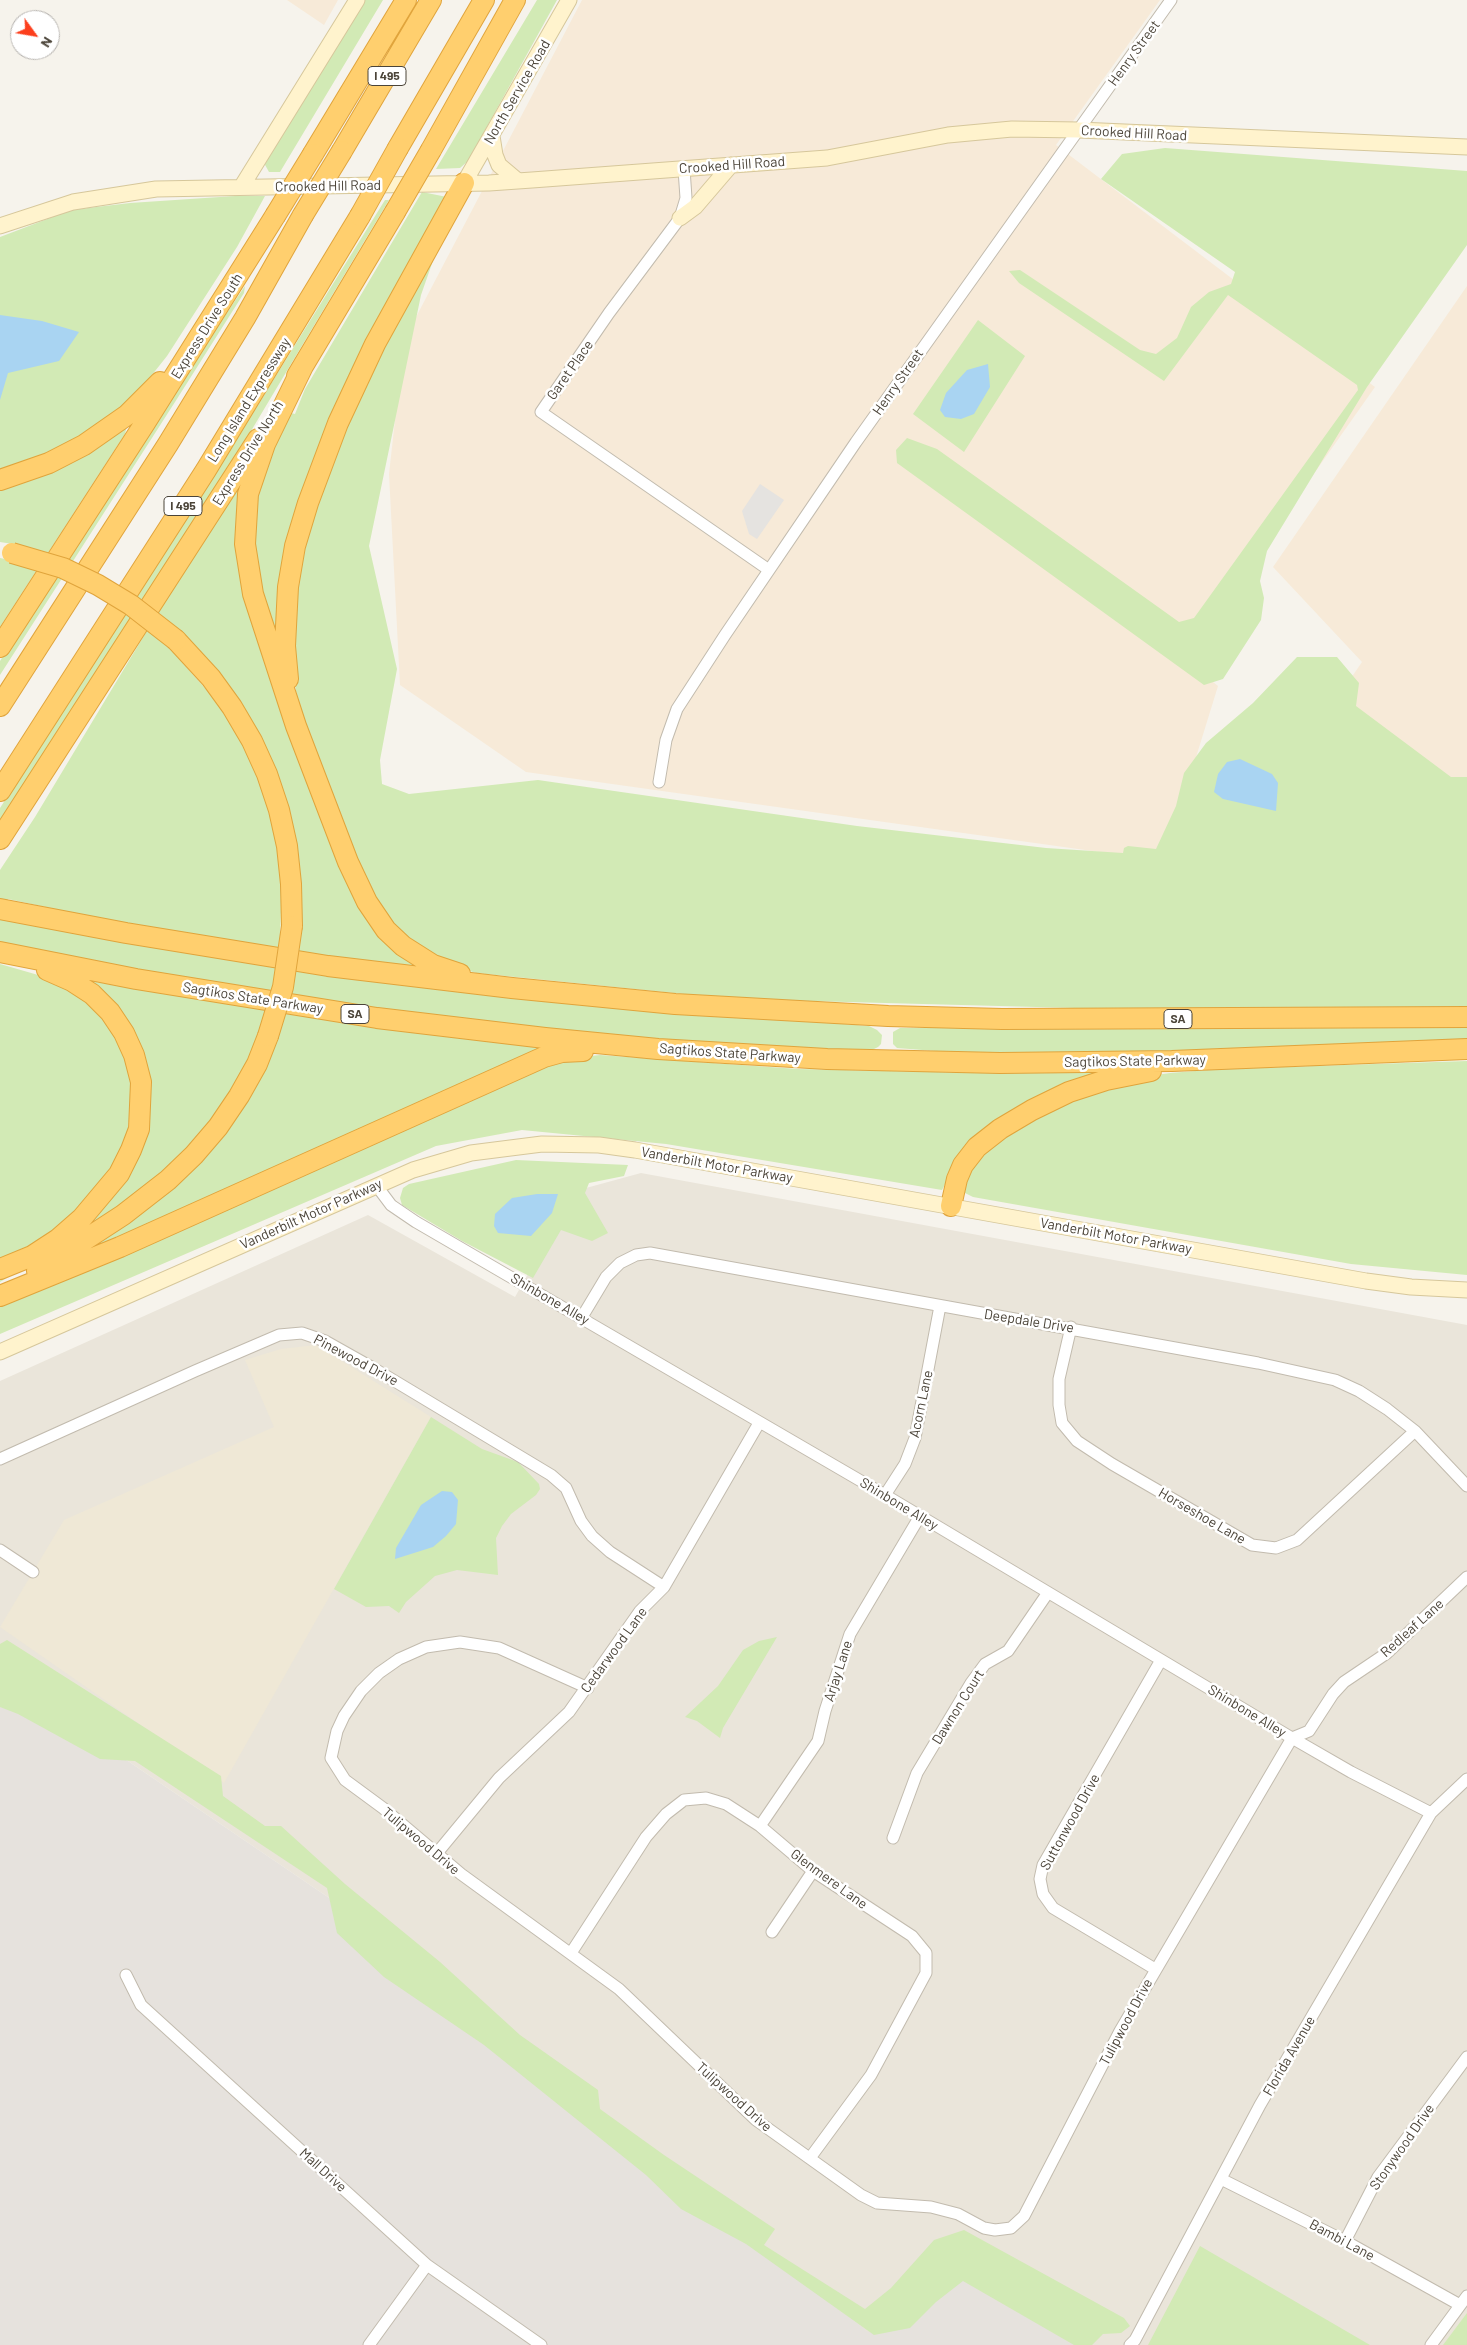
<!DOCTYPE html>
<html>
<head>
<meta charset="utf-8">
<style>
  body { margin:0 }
  #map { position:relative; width:1467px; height:2345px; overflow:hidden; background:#f6f3ec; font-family:Barlow,sans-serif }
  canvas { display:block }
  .north { position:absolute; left:10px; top:10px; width:50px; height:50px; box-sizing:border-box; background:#fff; border:1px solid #b7b4b0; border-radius:50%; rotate:122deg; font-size:14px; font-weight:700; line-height:20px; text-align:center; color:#4b4439 }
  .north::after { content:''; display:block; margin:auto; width:18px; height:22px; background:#fc3f1d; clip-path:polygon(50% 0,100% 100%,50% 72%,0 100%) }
</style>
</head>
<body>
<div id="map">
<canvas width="1467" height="2345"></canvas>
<div class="north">N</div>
</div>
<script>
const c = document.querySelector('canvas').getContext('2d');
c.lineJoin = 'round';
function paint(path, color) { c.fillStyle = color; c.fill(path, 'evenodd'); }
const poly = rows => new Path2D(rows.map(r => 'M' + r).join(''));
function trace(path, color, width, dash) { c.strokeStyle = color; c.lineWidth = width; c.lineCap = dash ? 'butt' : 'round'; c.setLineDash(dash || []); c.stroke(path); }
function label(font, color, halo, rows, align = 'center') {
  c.font = font + ' Barlow,sans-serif'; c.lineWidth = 5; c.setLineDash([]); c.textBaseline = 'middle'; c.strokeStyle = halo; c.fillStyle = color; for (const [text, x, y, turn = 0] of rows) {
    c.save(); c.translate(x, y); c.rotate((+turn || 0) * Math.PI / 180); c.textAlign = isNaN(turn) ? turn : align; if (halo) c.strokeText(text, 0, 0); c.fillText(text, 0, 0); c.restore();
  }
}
paint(poly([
  [641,1173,1467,1325,1467,2321,1449,2345,1084,2345,955,2266,868,2333,344,1908,0,1674,0,1381,368,1215,515,1297,575,1191]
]), '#eae5da');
paint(poly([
  [287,0,338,0,324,25],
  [582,0,1160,0,1056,145,1375,387,1184,658,1218,686,1164,861,526,772,400,685,389,474,404,340],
  [1467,286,1467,802,1329,710,1362,662,1273,567]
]), '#f7ead8');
paint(poly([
  [0,1674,344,1908,868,2332,955,2266,1084,2345,0,2345]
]), '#e6e2dd');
paint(poly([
  [316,1345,431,1417,224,1783,0,1627,64,1520,274,1427,245,1360,281,1349]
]), '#efe8d6');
paint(poly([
  [365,0,383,0,280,172,269,172,264,163,266,155],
  [537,0,557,0,468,161,460,168,436,169],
  [1165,148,1467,171,1467,245,1367,387,1267,551,1260,581,1264,598,1261,620,1223,679,1204,685,897,463,896,450,907,438,937,449,1179,622,1194,618,1358,390,1357,385,1228,295,1164,381,1019,283,1009,271,1020,270,1140,350,1156,354,1177,338,1191,307,1209,292,1231,284,1235,272,1101,179,1122,154],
  [422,192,447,197,348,381,278,640,253,575,254,489,291,413,295,414,305,389],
  [235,196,265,196,237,247,167,356,132,400,87,435,0,475,0,237,71,210,130,203],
  [385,200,389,200,248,436,0,821,0,808,241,432],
  [443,232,421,295,369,546,397,669,380,760,382,784,409,794,538,780,857,826,1046,848,1123,853,1124,848,1128,846,1156,849,1176,806,1184,773,1206,743,1253,703,1297,657,1337,657,1359,683,1356,706,1451,777,1467,777,1467,1008,1075,1008,733,999,476,973,438,961,406,944,376,907,299,714,290,645,297,558,331,452],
  [245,286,244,293,175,402,0,675,0,661,169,398],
  [978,320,1025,356,964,452,913,414],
  [127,425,125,434,0,627,0,558,10,560,13,544,0,542,0,486],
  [240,480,244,482,236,538,323,821,421,967,214,943,8,899,4,918,555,1001,869,1026,877,1030,882,1035,881,1044,878,1047,872,1050,693,1046,376,1012,0,945,0,870,35,817,148,629,173,652,220,705,246,747,264,789,277,838,282,886,280,938,297,939,300,879,280,780,238,702,156,614],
  [0,964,52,979,92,1001,118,1035,133,1082,127,1140,102,1185,42,1241,0,1261],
  [79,979,300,1016,565,1047,148,1228,95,1246,171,1188,209,1150,250,1058,227,1102,188,1152,103,1220,0,1282,0,1272,108,1198,147,1083],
  [1467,1024,1467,1042,1011,1057,897,1048,893,1044,893,1032,900,1028],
  [600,1055,798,1069,983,1073,1134,1067,961,1154,942,1190,666,1144,522,1130,436,1146,0,1334,0,1306,555,1060],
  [1467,1061,1467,1275,1351,1264,973,1197,965,1193,961,1187,978,1152,1027,1117,1122,1080,1170,1073,1220,1069],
  [516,1160,628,1165,624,1176,589,1183,585,1193,608,1233,592,1241,561,1230,533,1278,462,1241,402,1205,400,1198,403,1188,409,1184],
  [431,1417,482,1449,518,1462,539,1484,540,1489,536,1495,511,1514,502,1526,496,1538,498,1575,457,1570,435,1576,406,1602,399,1613,389,1606,366,1607,334,1589],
  [777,1637,723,1728,720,1738,697,1721,685,1717,718,1686,743,1650,759,1641],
  [7,1640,221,1776,223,1796,265,1826,281,1826,345,1884,440,1962,520,2035,598,2090,600,2109,664,2155,775,2229,764,2245,865,2309,891,2288,934,2240,964,2230,1124,2318,1130,2326,1121,2333,1103,2334,1092,2345,1074,2345,963,2281,936,2302,910,2328,874,2335,746,2244,681,2209,646,2175,484,2045,384,1977,337,1933,327,1888,135,1761,100,1759,18,1714,0,1707,0,1644],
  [1200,2246,1370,2345,1148,2345],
  [1467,2313,1467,2345,1443,2345]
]), '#d2eab5');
paint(poly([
  [760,484,784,500,757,539,749,534,742,511]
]), '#e5e3e0');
paint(poly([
  [0,315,42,321,79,332,59,361,8,373,0,400],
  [988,364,990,387,974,414,961,419,945,417,940,410,946,393,967,370],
  [1240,759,1272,774,1278,783,1276,811,1223,799,1214,792,1218,774,1227,762],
  [537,1194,558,1194,552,1213,531,1236,498,1233,494,1226,495,1214,512,1198],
  [442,1491,452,1492,458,1500,456,1524,446,1536,433,1547,395,1559,396,1548,421,1505]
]), '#a9d4f2');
const street = poly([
  [684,169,686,198,680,218,609,313,541,412,769,570],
  [659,782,666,740,677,709,725,635,856,442,1171,0],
  [376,1185,391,1205,416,1222,885,1495,1292,1738,1351,1772,1431,1813],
  [582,1317,606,1277,620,1263,636,1255,650,1253,1258,1363,1335,1380,1359,1391,1387,1409,1415,1431,1467,1486],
  [1071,1327,1059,1379,1059,1405,1062,1423,1077,1441,1112,1464,1252,1545,1276,1548,1297,1540,1415,1431],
  [0,1459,195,1371,279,1335,302,1333,325,1341,373,1368,551,1475,566,1488,581,1521,592,1536,610,1552,664,1587],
  [885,1495,905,1464,915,1438,940,1306],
  [0,1550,33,1572],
  [588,1688,499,1648,460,1642,426,1647,399,1659,379,1673,361,1691,344,1716,337,1731,331,1758,345,1780,383,1808,461,1874,619,1989,756,2120,861,2195,877,2203,931,2207,958,2214,984,2228,995,2230,1011,2228,1024,2216,1120,2031,1292,1738,1309,1731,1333,1694,1344,1682,1387,1653,1467,1577],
  [760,1826,818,1741,825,1711,850,1634,920,1516],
  [893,1838,917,1773,971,1683,985,1664,1008,1651,1047,1594],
  [437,1853,499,1778,569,1712,640,1611,664,1587,759,1423],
  [772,1932,813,1871],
  [571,1953,646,1837,666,1814,684,1800,706,1798,726,1804,760,1826,813,1871,912,1936,926,1953,926,1973,871,2075,810,2158],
  [1155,1969,1053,1908,1043,1894,1040,1879,1043,1865,1161,1660],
  [126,1975,141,2005,427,2265,541,2345],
  [1221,2179,1345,2241,1460,2305],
  [1345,2241,1378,2177,1467,2057],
  [369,2345,427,2265],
  [1130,2345,1135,2340,1260,2105,1431,1813,1467,1779],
  [1431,2345,1467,2296]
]);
const secondary = poly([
  [492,136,495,155,499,165,518,181],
  [464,183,569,0],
  [242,186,357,0],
  [680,218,695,207,731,165],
  [0,226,73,202,156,189,489,183,532,180,827,158,948,135,1012,129,1079,130,1467,147],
  [0,1352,413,1170,471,1153,542,1144,599,1145,635,1150,1366,1281,1411,1287,1467,1290]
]);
const highway = poly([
  [398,148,484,0],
  [431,150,515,0],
  [342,151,431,0],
  [313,154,406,0],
  [304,364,265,444,248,494,245,544,253,594,296,726,348,862,367,902,386,930,403,946,433,965,460,974],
  [297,376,395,212],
  [0,480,49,463,84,445,127,415,160,382],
  [176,640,211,678,232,707,252,741,267,774,279,810,287,846,291,884,292,926],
  [0,647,145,423,275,216],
  [288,679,285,646,288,587,295,546,308,503,338,423,375,344,464,183],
  [0,706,168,444,245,318,303,215],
  [0,791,206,470,360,216],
  [0,839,258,439],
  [0,909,126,933,328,966,512,988,675,1004,888,1016,1002,1019,1467,1017],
  [0,952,136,979,377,1018,545,1038,658,1049,827,1059,1000,1063,1172,1061,1467,1049],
  [951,1206,957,1179,963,1165,977,1147,1000,1129,1032,1110,1069,1092,1106,1080,1151,1071],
  [0,1269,32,1256,58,1239,82,1218,119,1174,131,1150,139,1129,141,1082,134,1055,124,1033,110,1012,92,994,72,981,47,970],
  [37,1271,123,1215,168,1180,194,1155,218,1127,239,1096,257,1064,268,1036],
  [0,1296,120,1247,544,1057,562,1052,583,1051]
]);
trace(street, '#c2bbae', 13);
trace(secondary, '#d6c79b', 17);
trace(highway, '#e0a43c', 22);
trace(street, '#fff', 11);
trace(secondary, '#fff3cd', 15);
trace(highway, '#ffcf6e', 20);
const highwayBridge = poly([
  [395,212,431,150],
  [303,215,342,151],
  [275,216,313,154],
  [360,216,398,148],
  [12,553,63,568,98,585,131,605,176,640],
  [268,1036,283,987,292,926]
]);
trace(highwayBridge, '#e0a43c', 22, []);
trace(highwayBridge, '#ffcf6e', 20);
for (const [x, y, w] of [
  [387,76,38],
  [183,506,38],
  [355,1014,28],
  [1178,1019,28]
]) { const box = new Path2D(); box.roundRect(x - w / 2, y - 9.5, w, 19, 4); c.fillStyle = '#fff'; c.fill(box); trace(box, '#4b4439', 1); }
label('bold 12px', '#4b4439', null, [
  ["I 495",387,76],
  ["I 495",183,506],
  ["SA",355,1014],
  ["SA",1178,1019]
]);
label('14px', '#4b4439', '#fff', [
  ["Henry Street",1134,53,-54],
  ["North Service Road",517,92,-60],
  ["Crooked Hill Road",1134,133,3],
  ["Crooked Hill Road",732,165,-4],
  ["Crooked Hill Road",328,186,-1],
  ["Express Drive South",207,326,-58],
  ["Garet Place",570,370,-55],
  ["Henry Street",898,382,-55],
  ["Long Island Expressway",249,400,-58],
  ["Express Drive North",248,453,-58],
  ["Sagtikos State Parkway",253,998,9],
  ["Sagtikos State Parkway",730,1053,4],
  ["Sagtikos State Parkway",1135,1061,-1],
  ["Vanderbilt Motor Parkway",717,1165,10],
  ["Vanderbilt Motor Parkway",311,1214,-24],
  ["Vanderbilt Motor Parkway",1116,1236,10],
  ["Shinbone Alley",550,1299,30],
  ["Deepdale Drive",1029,1321,9],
  ["Pinewood Drive",356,1360,28],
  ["Acorn Lane",921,1404,-78],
  ["Shinbone Alley",899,1504,31],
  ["Horseshoe Lane",1202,1516,30],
  ["Redleaf Lane",1412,1628,-42],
  ["Cedarwood Lane",614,1650,-54],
  ["Arjay Lane",838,1671,-72],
  ["Dawnon Court",958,1707,-58],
  ["Shinbone Alley",1247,1711,31],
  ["Suttonwood Drive",1070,1822,-61],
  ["Tulipwood Drive",421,1841,40],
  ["Glenmere Lane",829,1879,36],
  ["Tulipwood Drive",1126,2022,-62],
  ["Florida Avenue",1289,2056,-60],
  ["Tulipwood Drive",734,2097,42],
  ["Stonywood Drive",1402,2147,-55],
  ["Mall Drive",323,2170,42],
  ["Bambi Lane",1342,2240,28]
]);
</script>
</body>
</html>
